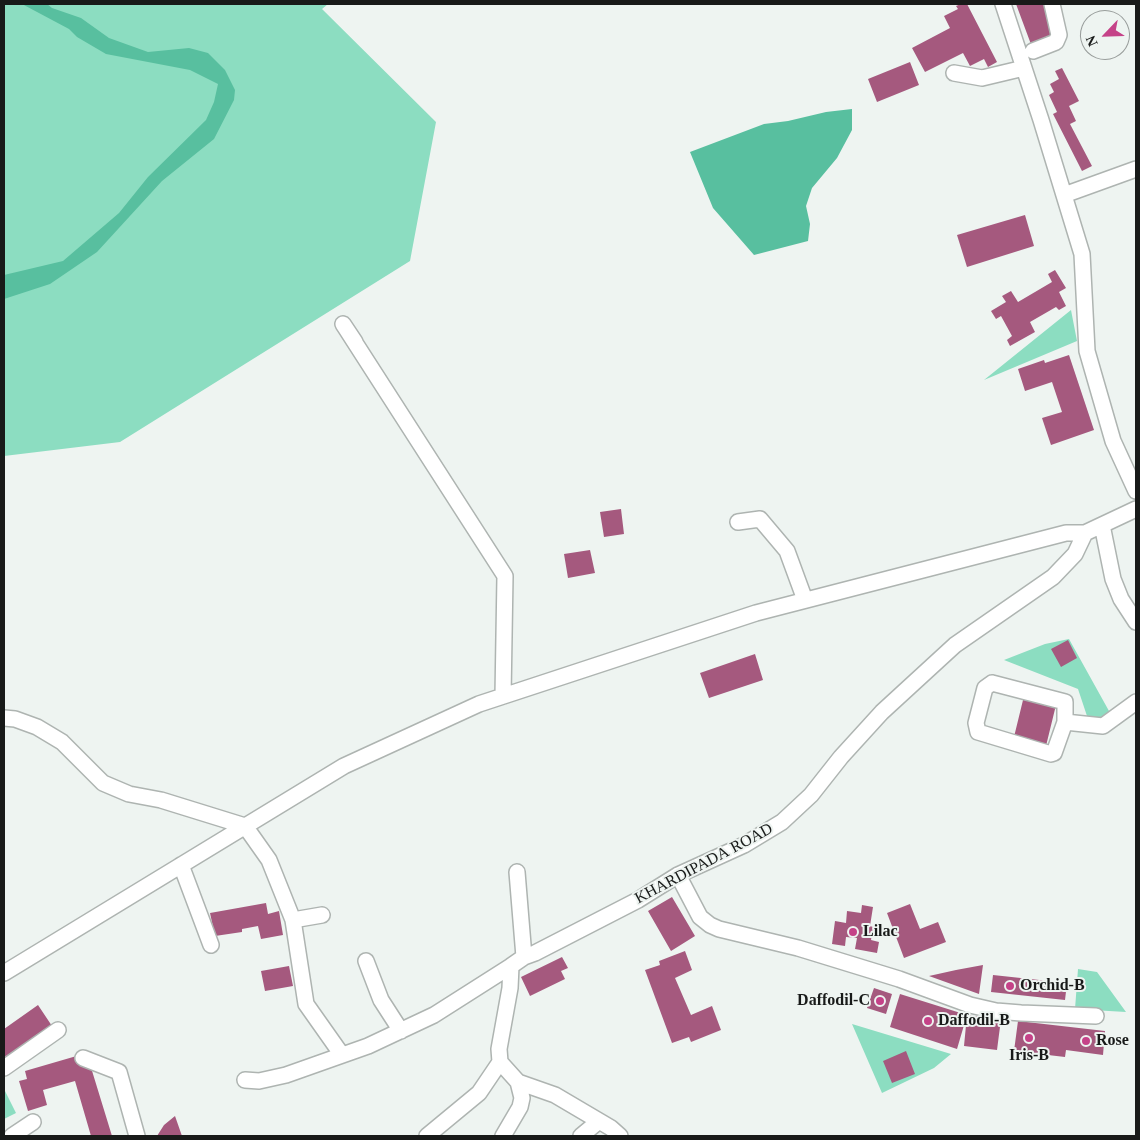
<!DOCTYPE html>
<html>
<head>
<meta charset="utf-8">
<style>
  body { margin:0 }
  #map { position:relative; width:1140px; height:1140px; overflow:hidden; background:#eef4f1; font-family:"Times New Roman",serif }
  canvas { display:block }
  .frame { position:absolute; inset:0; border:5px solid #181a19; pointer-events:none }
  .north { position:absolute; left:1080px; top:10px; width:50px; height:50px; box-sizing:border-box; background:#eef4f1; border:1px solid #989d9b; border-radius:50%; rotate:246deg; font-size:14px; font-weight:700; line-height:20px; text-align:center; color:#181a19 }
  .north::after { content:''; display:block; margin:auto; width:18px; height:22px; background:#c54288; clip-path:polygon(50% 0,100% 100%,50% 72%,0 100%) }
</style>
</head>
<body>
<div id="map">
<canvas width="1140" height="1140"></canvas>
<div class="frame"></div>
<div class="north">N</div>
</div>
<script>
const c = document.querySelector('canvas').getContext('2d');
c.lineJoin = 'round';
function paint(path, color) { c.fillStyle = color; c.fill(path, 'evenodd'); }
const poly = rows => new Path2D(rows.map(r => 'M' + r).join(''));
function trace(path, color, width, dash) { c.strokeStyle = color; c.lineWidth = width; c.lineCap = dash ? 'butt' : 'round'; c.setLineDash(dash || []); c.stroke(path); }
function label(font, color, halo, rows, align = 'center') {
  c.font = font + ' "Times New Roman",serif'; c.lineWidth = 4; c.setLineDash([]); c.textBaseline = 'middle'; c.strokeStyle = halo; c.fillStyle = color; for (const [text, x, y, turn = 0] of rows) {
    c.save(); c.translate(x, y); c.rotate((+turn || 0) * Math.PI / 180); c.textAlign = isNaN(turn) ? turn : align; if (halo) c.strokeText(text, 0, 0); c.fillText(text, 0, 0); c.restore();
  }
}
paint(poly([
  [4,4,328,4,322,9,436,122,410,261,120,442,4,456],
  [1071,310,1077,341,984,380],
  [1069,639,1109,711,1108,724,1087,716,1078,689,1004,660,1045,644],
  [1078,969,1097,972,1126,1012,1075,1009],
  [852,1024,951,1054,934,1068,882,1093],
  [4,1089,16,1113,4,1119]
]), '#8cddc1');
paint(poly([
  [22,4,47,4,52,8,81,18,109,38,148,52,189,48,208,53,225,70,235,90,234,100,214,139,162,181,97,252,50,284,4,299,4,275,63,261,119,213,148,177,206,120,214,102,218,84,190,70,106,54,77,37,69,29],
  [852,109,852,130,837,158,812,188,806,206,810,224,808,241,754,255,713,208,690,152,764,124,788,121,826,112]
]), '#58bf9f');
paint(poly([
  [961,4,967,4,997,62,988,67,984,59,970,66,963,53,925,72,912,48,950,28,944,16,958,9,956,6],
  [1016,4,1045,4,1056,37,1032,47],
  [910,62,919,85,877,102,868,79],
  [1062,68,1079,101,1069,106,1076,121,1070,124,1092,166,1082,171,1053,114,1057,112,1049,95,1054,92,1050,84,1059,79,1055,71],
  [1025,215,1034,246,967,267,957,235],
  [1055,270,1066,288,1059,292,1066,306,1059,310,1056,307,1030,322,1035,332,1010,346,1007,340,1012,336,1001,316,996,319,991,311,1006,302,1002,296,1011,291,1018,302,1052,282,1048,274],
  [1069,355,1094,430,1051,445,1042,418,1062,412,1052,382,1025,391,1018,369,1044,360,1045,363],
  [621,509,624,534,604,537,600,512],
  [590,550,595,573,568,578,564,554],
  [1068,640,1077,658,1061,667,1051,649],
  [755,654,763,680,709,698,700,673],
  [1024,696,1056,705,1045,750,1013,741],
  [672,897,695,936,671,951,648,911],
  [266,903,268,914,279,911,283,935,261,939,258,926,242,929,242,932,215,936,210,913],
  [910,904,920,929,938,922,946,942,904,958,887,913],
  [862,905,873,907,870,926,873,927,871,940,879,942,877,953,855,949,857,938,846,937,845,946,832,944,835,921,846,923,847,911,861,913],
  [685,951,692,970,675,978,691,1015,712,1006,721,1030,691,1042,689,1037,672,1043,645,970,660,965,659,961],
  [562,957,568,968,561,971,565,979,530,996,521,977],
  [983,965,979,994,929,976,956,970],
  [289,966,293,986,265,991,261,971],
  [993,975,1067,983,1065,1000,991,992],
  [874,988,892,994,886,1014,867,1008],
  [900,994,967,1015,1001,1019,997,1050,964,1046,967,1015,957,1049,890,1027],
  [38,1005,52,1026,4,1058,4,1029],
  [1018,1021,1105,1031,1103,1055,1066,1050,1065,1057,1014,1051],
  [906,1051,915,1074,892,1083,883,1061],
  [80,1055,89,1061,112,1136,91,1136,75,1081,43,1090,47,1105,28,1111,19,1081,27,1079,25,1071],
  [175,1116,182,1136,157,1136,164,1125]
]), '#a5597e');
const minor = poly([
  [1003,4,1041,120,1082,254,1087,351,1113,441,1136,491],
  [1033,51,1056,42,1059,35,1052,4],
  [954,73,982,78,1024,68],
  [1064,195,1136,169],
  [355,342,343,324,505,576,503,696],
  [738,522,760,519,787,551,805,600],
  [1102,525,1113,579,1121,599,1136,622],
  [992,683,1065,702,1065,722,1054,753,1051,754,978,732,976,723,985,688,992,683],
  [4,718,15,719,37,727,62,742,103,783,129,794,161,800,245,826,269,860,293,920,322,915],
  [1065,722,1103,726,1136,702],
  [181,865,211,945],
  [517,872,524,957],
  [678,875,700,917,710,925,719,929,798,948,899,979,970,1005,996,1011,1021,1013,1096,1016],
  [293,920,306,1004,342,1055],
  [366,961,381,1000,401,1031],
  [4,973,344,766,479,704,756,613,1066,533,1085,533,1136,509],
  [83,1058,119,1072,137,1136],
  [500,1062,518,1082,522,1098,520,1107,503,1136],
  [4,1068,58,1030],
  [245,1080,259,1081,286,1075,368,1046,434,1015,511,966],
  [518,1082,555,1095,611,1128,620,1136],
  [12,1136,33,1122],
  [427,1136,479,1093,500,1062,499,1049,510,988,511,966,524,957,535,953,638,900,678,875,744,845,782,822,811,795,841,757,882,712,955,645,1053,577,1075,554,1085,533],
  [581,1136,599,1121]
]);
trace(minor, '#aeb4b1', 18);
trace(minor, '#fff', 15);
for (const [x, y, r, color] of [
  [853,932,5,"#c54288"],
  [1010,986,5,"#c54288"],
  [880,1001,5,"#c54288"],
  [928,1021,5,"#c54288"],
  [1029,1038,5,"#c54288"],
  [1086,1041,5,"#c54288"]
]) { const dot = new Path2D(); dot.arc(x, y, r, 0, 2 * Math.PI); c.fillStyle = color; c.fill(dot); trace(dot, '#eef4f1', 2); }
label('16px', '#181a19', '#eef4f1', [
  ["KHARDIPADA ROAD",704,864,-28]
]);
label('bold 16px', '#181a19', '#eef4f1', [
  ["Lilac",863,932],
  ["Orchid-B",1020,986],
  ["Daffodil-C",870,1001,"right"],
  ["Daffodil-B",938,1021],
  ["Rose",1096,1041],
  ["Iris-B",1029,1056,"center"]
], 'left');
</script>
</body>
</html>
